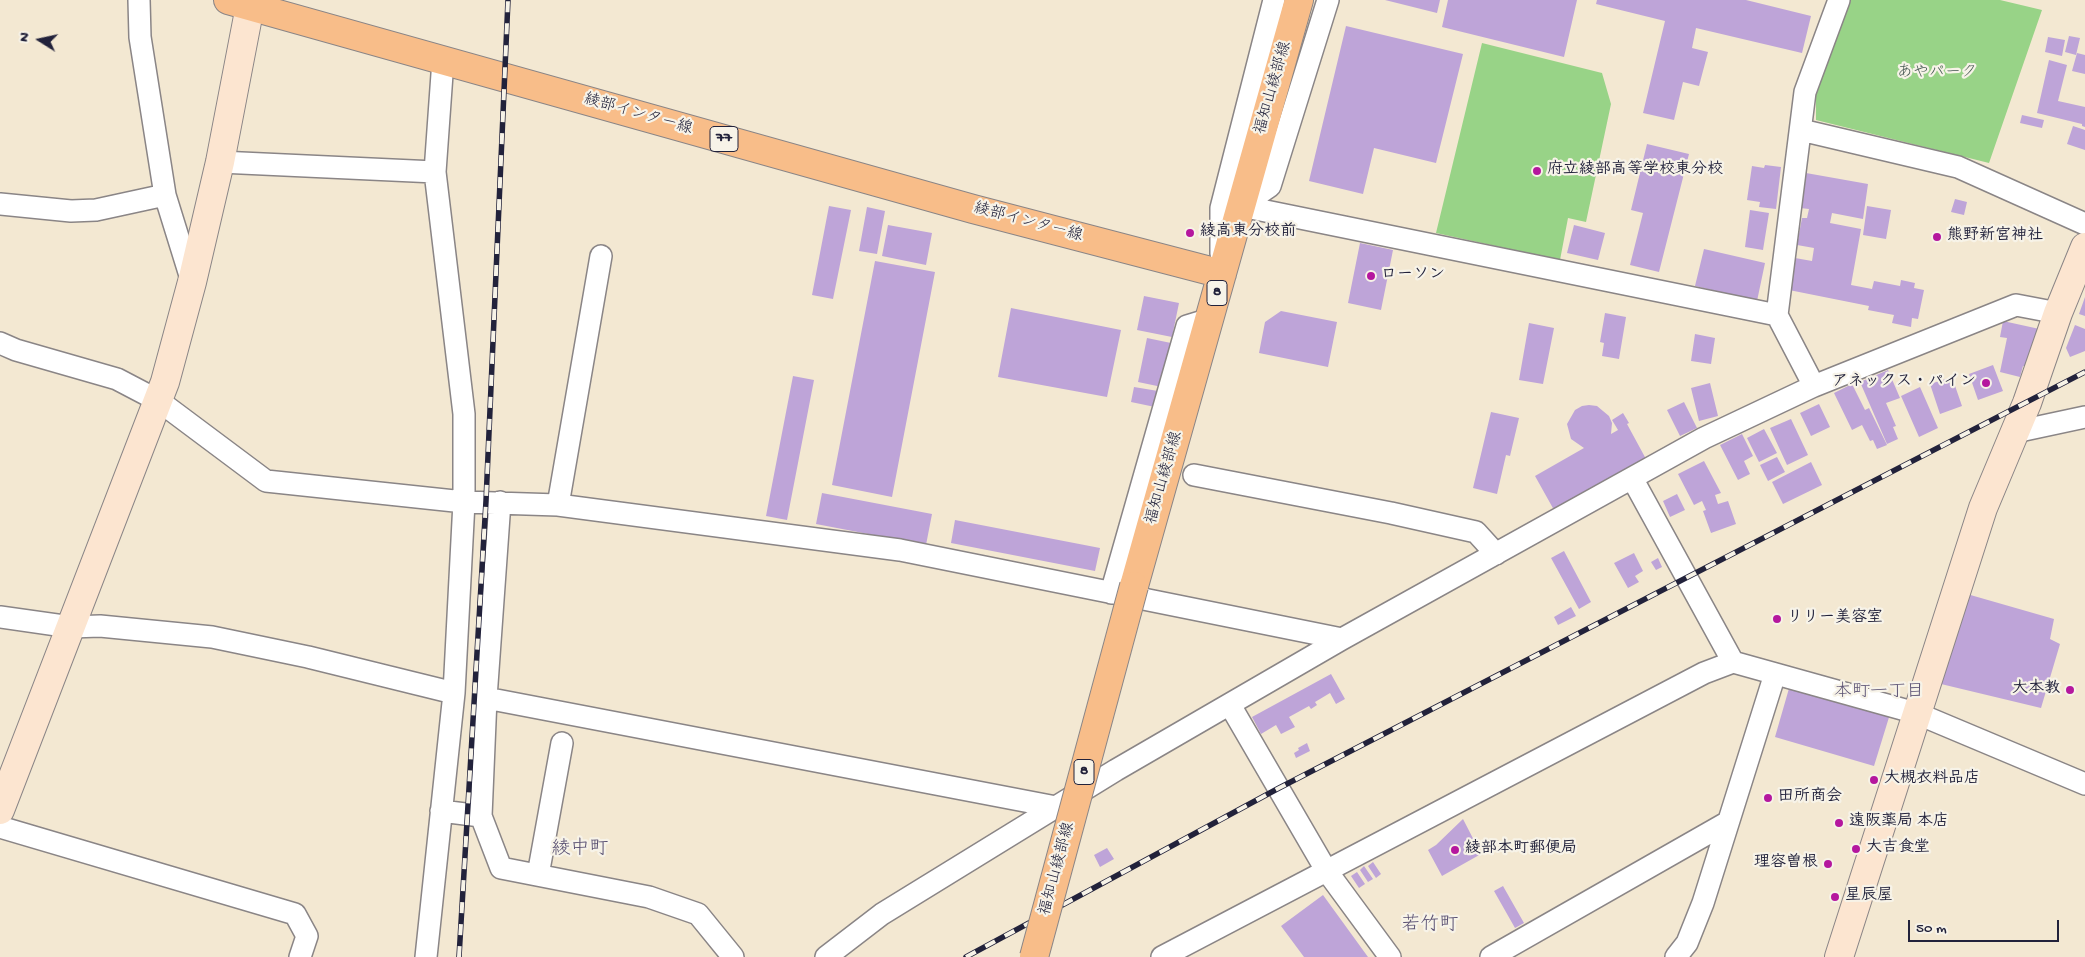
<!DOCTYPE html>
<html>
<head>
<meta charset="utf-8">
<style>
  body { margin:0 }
  #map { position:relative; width:2085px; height:957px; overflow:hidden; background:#f3e8d2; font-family:"Gochi Hand",sans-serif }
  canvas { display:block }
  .north { position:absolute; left:15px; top:15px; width:50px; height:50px; -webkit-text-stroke:4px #f7f3e8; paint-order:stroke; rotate:280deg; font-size:14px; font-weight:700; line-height:20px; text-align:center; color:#22223b }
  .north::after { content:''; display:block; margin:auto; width:18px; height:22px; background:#22223b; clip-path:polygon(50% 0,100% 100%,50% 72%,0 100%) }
  .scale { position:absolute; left:1908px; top:920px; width:151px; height:22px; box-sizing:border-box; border:2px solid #22223b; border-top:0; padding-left:6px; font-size:15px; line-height:18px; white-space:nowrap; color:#22223b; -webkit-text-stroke:4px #f7f3e8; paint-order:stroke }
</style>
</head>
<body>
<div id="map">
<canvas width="2085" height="957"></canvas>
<div class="north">N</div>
<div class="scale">50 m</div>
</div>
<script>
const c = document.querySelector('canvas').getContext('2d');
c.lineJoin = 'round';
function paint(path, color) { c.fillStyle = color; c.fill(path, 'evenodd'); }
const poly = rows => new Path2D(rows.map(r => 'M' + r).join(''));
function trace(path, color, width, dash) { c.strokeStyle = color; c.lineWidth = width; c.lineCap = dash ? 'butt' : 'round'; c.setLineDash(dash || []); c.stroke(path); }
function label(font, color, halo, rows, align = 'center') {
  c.font = font + ' "Gochi Hand","Klee One",sans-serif'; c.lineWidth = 4.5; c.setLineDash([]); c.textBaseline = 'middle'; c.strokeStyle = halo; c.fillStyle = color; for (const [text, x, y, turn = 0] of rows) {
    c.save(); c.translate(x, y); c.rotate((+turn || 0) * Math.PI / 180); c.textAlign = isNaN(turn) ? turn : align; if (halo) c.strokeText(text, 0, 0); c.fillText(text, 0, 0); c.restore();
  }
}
paint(poly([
  [1851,0,2000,0,2042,10,1989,163,1816,120,1816,92],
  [1482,43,1602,73,1611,104,1586,222,1568,218,1560,260,1436,233]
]), '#98d387');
paint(poly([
  [1385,0,1440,0,1437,13],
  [1448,0,1577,0,1564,57,1442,27],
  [1597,0,1746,0,1811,16,1802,53,1696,28,1692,48,1708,52,1699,86,1683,82,1674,120,1643,113,1665,21,1596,4],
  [1346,26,1463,54,1436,163,1374,148,1363,194,1309,181],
  [2069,36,2080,38,2076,55,2065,52],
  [2048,37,2065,40,2062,56,2045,52],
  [2077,53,2085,55,2085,74,2072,71],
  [2049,60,2067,65,2058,101,2085,107,2085,127,2082,126,2082,124,2037,113],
  [2022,115,2044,120,2042,128,2020,123],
  [2073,126,2085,130,2085,150,2067,144],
  [1647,144,1689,154,1659,272,1630,265,1643,213,1631,210],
  [1765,165,1781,167,1776,209,1759,207,1760,202,1747,200,1752,166,1764,168],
  [1806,173,1868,184,1863,219,1832,213,1830,223,1861,229,1851,285,1872,289,1874,281,1900,286,1901,280,1915,283,1914,288,1924,290,1918,319,1912,318,1911,327,1892,323,1894,315,1868,310,1869,306,1789,290,1795,258,1812,261,1814,248,1797,245,1802,218,1807,218,1809,209,1800,208],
  [1955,199,1967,202,1964,215,1951,212],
  [829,206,851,210,833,299,812,295],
  [1867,206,1891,210,1886,239,1863,235],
  [867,207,885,211,877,254,859,251],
  [1750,210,1769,213,1763,250,1745,247],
  [888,225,932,233,926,265,882,256],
  [1574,225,1605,233,1598,260,1567,253],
  [1360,243,1393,250,1381,310,1348,303],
  [1704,249,1765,263,1757,301,1695,286],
  [875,261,935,272,892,497,832,485],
  [1144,296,1179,303,1172,337,1137,330],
  [2085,297,2085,316,2079,314],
  [1011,308,1121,330,1107,397,998,377],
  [1281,311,1337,322,1328,367,1259,353,1265,322],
  [1605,313,1626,317,1619,359,1602,356,1604,343,1600,342],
  [2003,321,2044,330,2030,367,2023,366,2020,377,2000,372,2007,338,2000,337],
  [1529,323,1554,328,1543,384,1519,380],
  [2075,325,2085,329,2085,351,2070,357,2066,348],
  [1695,334,1715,338,1711,364,1691,361],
  [1147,338,1171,343,1162,387,1138,382],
  [1993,365,2003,391,1978,400,1969,374],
  [1888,370,1900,398,1886,403,1896,426,1893,427,1898,439,1887,444,1860,382],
  [793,376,814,380,787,520,766,516],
  [1952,377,1962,406,1940,414,1930,384],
  [1710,383,1718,416,1699,421,1691,388],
  [1852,384,1865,410,1869,408,1887,445,1877,449,1873,440,1870,441,1862,425,1852,430,1834,393],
  [1134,387,1158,391,1155,407,1131,402],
  [1920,387,1938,428,1919,437,1901,396],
  [1684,402,1697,428,1680,436,1667,410],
  [1819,404,1830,427,1811,436,1800,413],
  [1589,405,1597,406,1609,416,1612,423,1611,434,1618,430,1612,420,1623,413,1629,423,1627,424,1646,459,1554,510,1535,476,1584,448,1571,439,1567,424,1575,410,1582,406],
  [1491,412,1519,418,1510,456,1506,455,1497,494,1473,488],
  [1791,419,1808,455,1787,465,1770,428],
  [1764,429,1777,453,1759,462,1747,438],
  [1742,434,1753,456,1744,461,1750,474,1738,480,1720,445],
  [1777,457,1785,472,1768,481,1760,465],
  [1704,461,1721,493,1715,495,1718,504,1728,501,1736,524,1711,533,1703,511,1706,510,1702,501,1694,505,1678,474],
  [1811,462,1822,485,1783,504,1772,482],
  [822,493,932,514,926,545,816,524],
  [1677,494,1685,510,1670,517,1663,501],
  [955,520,1100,548,1095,571,951,543],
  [1564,551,1591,602,1579,609,1551,558],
  [1634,553,1643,571,1635,576,1639,582,1628,588,1614,563],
  [1658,558,1662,567,1656,570,1651,562],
  [1960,592,2054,619,2050,639,2060,644,2041,708,1941,684,1936,670],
  [1571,607,1576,616,1558,625,1554,617],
  [1331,674,1345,699,1336,704,1330,693,1315,702,1317,705,1311,709,1309,706,1289,717,1295,727,1281,734,1276,725,1261,734,1252,717],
  [1790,685,1890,714,1874,766,1775,737],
  [1307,743,1310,751,1296,758,1294,753,1299,750,1298,748],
  [1463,819,1481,854,1442,876,1428,850,1436,845],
  [1107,848,1114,859,1100,867,1094,855],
  [1373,862,1381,874,1376,878,1368,866],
  [1364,866,1373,879,1368,882,1360,870],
  [1357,872,1365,884,1359,888,1351,876],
  [1503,886,1524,923,1515,928,1494,891],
  [1323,895,1368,957,1304,957,1281,926]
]), '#bea4d8');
const street = poly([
  [139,0,140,37,165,195,192,282],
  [1839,0,1805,92,1777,315,1814,386,2016,305,2058,313],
  [1801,130,1958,167,2085,224],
  [220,162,435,172],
  [0,204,71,211,96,210,165,195],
  [1241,206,1777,315],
  [1241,206,1270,186,1328,0],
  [1221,254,1221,208,1274,0],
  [0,343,16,350,117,379,159,401,266,481,464,502,558,505,900,550,1342,639],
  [2015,432,2085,417],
  [1194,475,1391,513,1476,532,1496,554],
  [1632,478,1733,662],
  [558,505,601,256],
  [1111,593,1187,326,1210,319],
  [0,617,71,627,100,626,212,637,308,657,454,693],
  [486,698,1056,807],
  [1230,705,1326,870,1390,957],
  [441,811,481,816,501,868,649,897,698,914,733,957],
  [481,816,486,698,500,502],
  [0,827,295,914,307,936,300,957],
  [538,875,562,743],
  [426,957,454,693,464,502,464,414,435,172,443,60],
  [826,957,882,914,1116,770,1342,639,1704,438,1814,386],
  [1162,957,1704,673,1733,662,1916,713,2085,784],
  [1491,957,1728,822],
  [1676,957,1687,943,1703,903,1775,674]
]);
const secondary = poly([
  [0,810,165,382,192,282,220,162,250,6],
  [1839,957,1983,508,2027,403,2058,313,2085,247]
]);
const primary = poly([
  [228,0,973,209,1222,274],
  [1134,586,1299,0]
]);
trace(street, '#8a8586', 24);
trace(secondary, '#8a8586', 30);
trace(primary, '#8a8586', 30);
trace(street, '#fff', 21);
trace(secondary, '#fce5d0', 28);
trace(primary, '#f8bd89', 28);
const rail = poly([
  [459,957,486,501,508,0],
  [966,957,1279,788,2085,372]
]);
trace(rail, '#22223b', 5.5);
trace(rail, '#f7f3e8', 4, [11]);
const primaryBridge = poly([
  [1034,957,1134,586]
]);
trace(primaryBridge, '#8a8586', 30, []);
trace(primaryBridge, '#f8bd89', 28);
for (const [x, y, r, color] of [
  [1537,171,5,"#b5179e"],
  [1190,233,5,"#b5179e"],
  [1937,237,5,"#b5179e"],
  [1371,276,5,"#b5179e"],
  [1986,383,5,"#b5179e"],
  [1777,619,5,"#b5179e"],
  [2070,690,5,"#b5179e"],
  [1874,780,5,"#b5179e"],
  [1768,798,5,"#b5179e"],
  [1839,823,5,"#b5179e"],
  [1856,849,5,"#b5179e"],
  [1455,850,5,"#b5179e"],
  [1828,864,5,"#b5179e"],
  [1835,897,5,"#b5179e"]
]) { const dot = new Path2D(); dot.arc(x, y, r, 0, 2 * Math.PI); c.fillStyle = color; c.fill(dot); trace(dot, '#f7f3e8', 2); }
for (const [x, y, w] of [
  [724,139,28],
  [1217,293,20],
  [1084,772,20]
]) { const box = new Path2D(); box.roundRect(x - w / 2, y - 12.5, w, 25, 4); c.fillStyle = '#f7f3e8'; c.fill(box); trace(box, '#22223b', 1); }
label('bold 15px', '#22223b', null, [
  ["77",724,139],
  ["8",1217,293],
  ["8",1084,772]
]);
label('16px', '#455752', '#f7f3e8', [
  ["あやパーク",1937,74]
]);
label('16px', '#22223b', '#f7f3e8', [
  ["福知山綾部線",1274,88,-74],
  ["綾部インター線",638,115,16],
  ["綾部インター線",1028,223,15],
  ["福知山綾部線",1165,478,-74],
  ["福知山綾部線",1058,869,-75]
]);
label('bold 16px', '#22223b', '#f7f3e8', [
  ["府立綾部高等学校東分校",1547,171],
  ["綾高東分校前",1200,233],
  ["熊野新宮神社",1947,237],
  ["ローソン",1381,276],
  ["アネックス・パイン",1976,383,"right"],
  ["リリー美容室",1787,619],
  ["大本教",2060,690,"right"],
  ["大槻衣料品店",1884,780],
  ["田所商会",1778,798],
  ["遠阪薬局 本店",1849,823],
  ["大吉食堂",1866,849],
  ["綾部本町郵便局",1465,850],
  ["理容曽根",1818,864,"right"],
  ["星辰屋",1845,897]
], 'left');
label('18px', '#595072', '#f7f3e8', [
  ["本町一丁目",1879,693]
]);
label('19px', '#595072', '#f7f3e8', [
  ["綾中町",580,850],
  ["若竹町",1430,926]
]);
</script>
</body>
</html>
